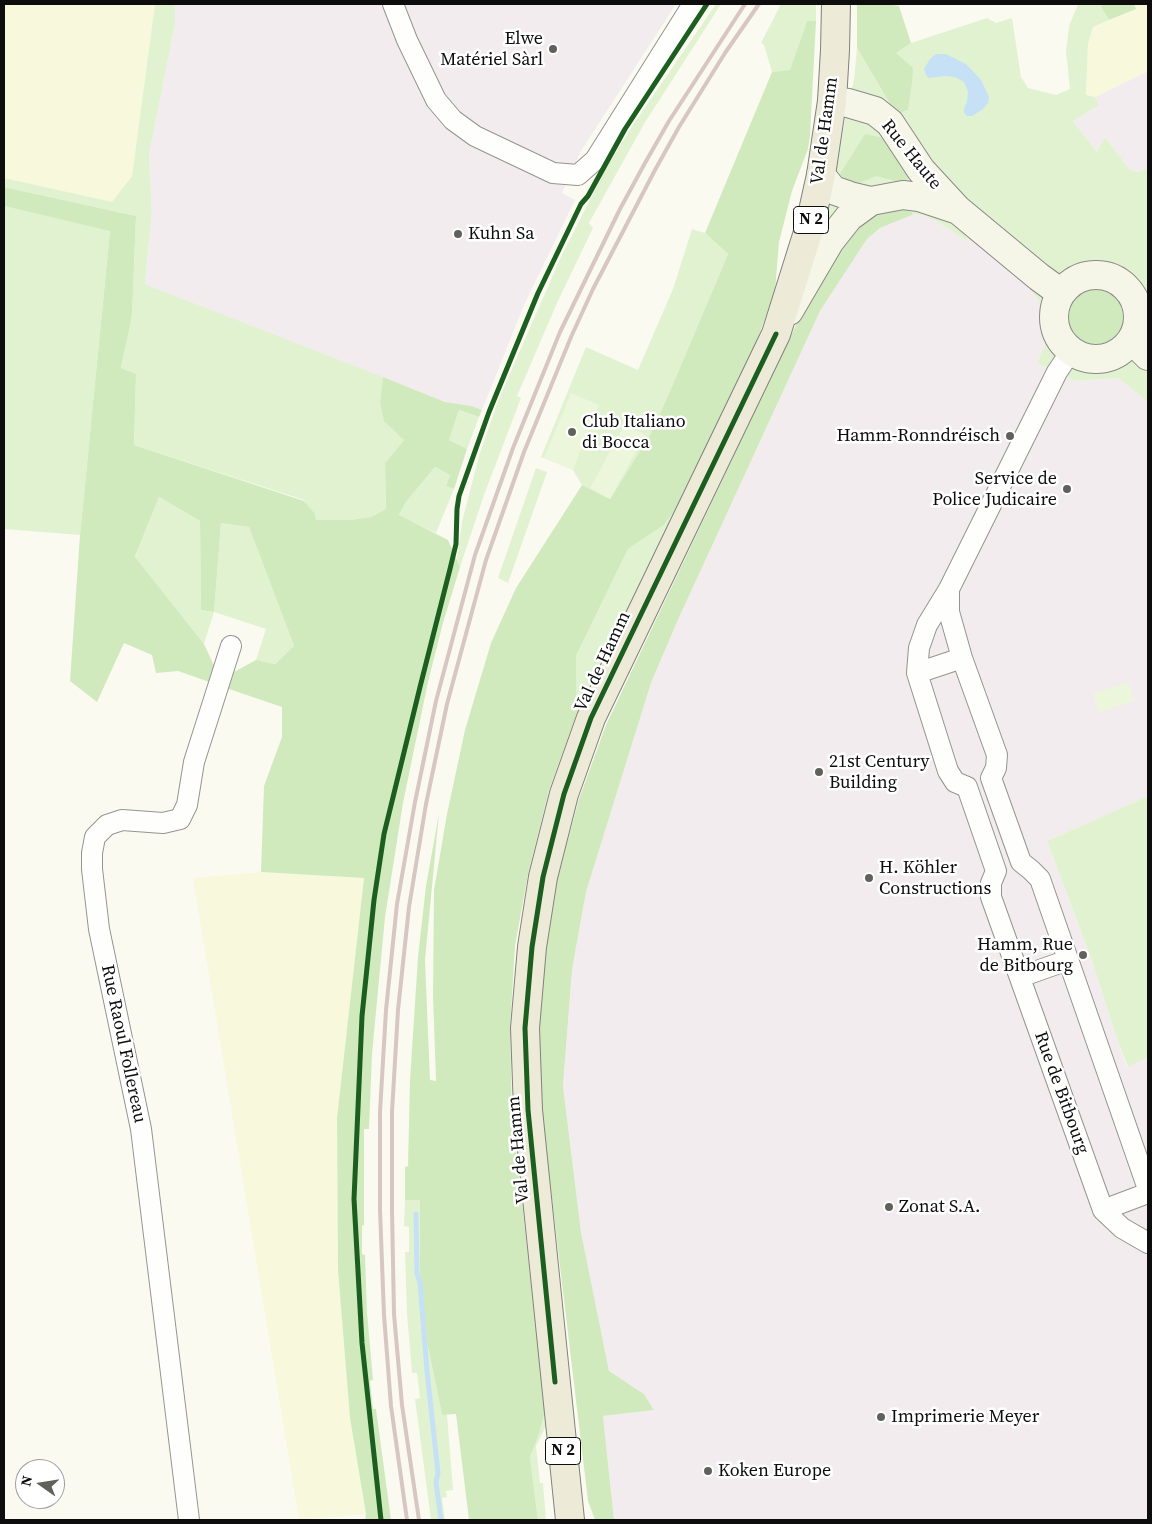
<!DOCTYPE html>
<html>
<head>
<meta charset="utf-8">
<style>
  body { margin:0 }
  #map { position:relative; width:1152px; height:1524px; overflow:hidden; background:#fbfaf1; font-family:"Source Serif 4",serif }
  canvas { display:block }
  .frame { position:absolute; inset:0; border:5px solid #0d0d0d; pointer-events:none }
  .north { position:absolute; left:15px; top:1459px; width:50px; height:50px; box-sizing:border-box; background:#fff; border:1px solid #9e9e9e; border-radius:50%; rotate:283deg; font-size:14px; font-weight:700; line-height:20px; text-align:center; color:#0d0d0d }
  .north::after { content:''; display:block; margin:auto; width:18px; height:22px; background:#60605d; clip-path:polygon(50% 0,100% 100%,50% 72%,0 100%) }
</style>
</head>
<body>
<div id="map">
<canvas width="1152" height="1524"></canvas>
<div class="frame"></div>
<div class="north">N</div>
</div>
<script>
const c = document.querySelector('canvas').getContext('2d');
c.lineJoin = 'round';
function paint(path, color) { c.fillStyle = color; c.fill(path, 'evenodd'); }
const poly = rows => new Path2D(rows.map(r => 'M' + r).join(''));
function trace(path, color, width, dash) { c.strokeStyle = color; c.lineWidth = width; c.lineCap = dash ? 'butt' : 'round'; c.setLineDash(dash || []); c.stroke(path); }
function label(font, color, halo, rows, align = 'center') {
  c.font = font + ' "Source Serif 4",serif'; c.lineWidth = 5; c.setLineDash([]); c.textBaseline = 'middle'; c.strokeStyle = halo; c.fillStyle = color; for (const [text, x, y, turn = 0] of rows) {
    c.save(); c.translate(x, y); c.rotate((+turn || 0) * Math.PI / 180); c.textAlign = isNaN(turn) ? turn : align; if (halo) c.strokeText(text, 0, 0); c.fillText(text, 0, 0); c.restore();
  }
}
paint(poly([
  [175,4,676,4,581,151,562,193,575,200,524,305,482,410,472,406,445,402,145,284,152,211,149,155,175,24],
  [1148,71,1148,168,1138,172,1130,170,1105,137,1098,153,1073,121,1099,105,1095,97],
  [919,214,936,221,967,241,965,231,1022,279,1039,301,1045,346,1037,363,1075,381,1118,378,1148,402,1148,796,1047,841,1091,958,1118,1042,1127,1067,1148,1057,1148,1520,614,1520,603,1416,654,1410,644,1394,609,1371,581,1232,563,1086,572,970,586,892,651,683,677,622,820,311,867,239,880,228,912,215]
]), '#f3ecee');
paint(poly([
  [4,4,155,4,132,176,112,203,4,178],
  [1134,4,1148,4,1148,71,1095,97,1086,96,1088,44,1093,27,1136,9],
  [261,872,364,878,337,1118,338,1270,350,1418,366,1514,299,1520,193,878]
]), '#f8f8dd');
paint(poly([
  [155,4,175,4,175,24,149,155,152,211,145,284,383,377,380,402,404,440,385,463,386,509,371,517,350,520,315,520,304,500,134,445,136,375,121,368,132,316,136,216,4,187,4,178,112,202,132,176],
  [716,4,721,4,644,124,589,223,593,228,557,303,517,396,521,398,484,495,460,567,457,560,462,522,479,456,498,401,560,259,606,168,633,125],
  [781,4,816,4,816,21,807,21,790,71,772,72,764,45,761,43],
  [1078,4,1103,4,1101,7,1109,20,1093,27,1088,44,1086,95,1095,97,1099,105,1073,121,1097,152,1105,137,1130,170,1138,172,1148,168,1148,240,1147,255,1148,258,1148,402,1118,378,1075,381,1037,363,1045,346,1039,301,1022,279,965,232,967,241,936,221,919,214,912,215,911,212,889,206,807,302,833,190,848,103,854,80,857,48,896,114,896,53,911,43,987,18,996,23,1012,18,1021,77,1028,88,1056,95,1070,89,1066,52,1069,26],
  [1096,286,1105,288,1114,292,1068,328,1066,318,1067,308,1071,299],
  [4,206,110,230,80,535,4,529],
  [692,229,705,233,728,254,670,391,651,433,610,499,582,485,573,470,541,457,586,347,638,370,673,289],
  [459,410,479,417,467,449,449,440],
  [435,467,450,475,446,486,454,489,436,533,399,516,406,502],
  [536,468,547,472,508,583,498,578],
  [159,497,200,521,201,610,214,612,221,523,249,527,294,646,275,664,256,660,266,629,214,612,204,644,135,558],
  [677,508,577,713,576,656,628,549,664,525],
  [1148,796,1148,1057,1128,1067,1118,1042,1091,958,1047,841],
  [420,1199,420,1282,423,1322,442,1415,447,1415,453,1490,446,1491,447,1497,442,1498,445,1520,431,1520,415,1399,420,1398,417,1373,412,1373,407,1314,405,1252,409,1252,409,1227,404,1226,405,1200],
  [545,1411,546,1426,536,1446,540,1483,543,1483,546,1520,538,1520,530,1457,539,1434]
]), '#e1f2d1');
paint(poly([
  [857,4,887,4,899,6,911,43,896,53,913,68,912,82,908,110,896,114,857,48],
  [1103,4,1134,4,1136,9,1109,20,1101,7],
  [807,21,816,21,810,136,808,149,792,191,779,242,775,291,757,340,677,508,664,525,628,549,576,656,577,713,549,790,528,874,515,946,510,1028,512,1111,545,1411,539,1434,530,1457,538,1520,469,1520,456,1414,442,1415,423,1322,420,1282,420,1200,405,1200,405,1167,408,1166,410,1080,418,957,426,886,439,813,425,960,430,1080,436,1081,433,996,434,890,447,814,465,730,491,643,516,588,582,485,610,499,651,433,670,391,728,254,705,233,772,72,790,70],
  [865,134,888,139,911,174,904,183,876,176,850,187,840,174],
  [4,187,136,216,132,316,121,368,136,374,134,445,304,501,315,514,316,520,350,520,371,517,386,509,385,463,404,440,384,421,380,402,383,377,445,402,472,406,482,410,479,417,459,410,449,440,467,449,454,489,446,486,450,475,435,467,406,502,399,515,448,540,460,567,443,623,428,682,403,803,385,917,372,1054,369,1129,364,1129,364,1225,362,1226,362,1254,365,1255,367,1312,373,1380,370,1381,373,1409,376,1409,391,1520,365,1520,366,1514,350,1418,338,1270,337,1118,364,878,261,872,264,786,282,737,282,707,226,688,230,674,256,660,275,664,294,646,249,527,221,523,214,612,201,610,200,521,159,497,135,557,204,644,216,670,212,683,178,671,156,673,152,655,124,643,97,702,70,681,80,535,110,231,4,206],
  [889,206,912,212,912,215,880,228,867,239,820,311,677,622,651,683,586,892,572,970,563,1086,581,1232,609,1371,644,1394,654,1410,603,1416,614,1520,595,1520,588,1501,539,1090,539,1028,546,949,557,880,579,799,606,725,807,302,855,226],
  '1066 316a30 30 0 1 1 60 0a30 30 0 1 1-60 0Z'
]), '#d0eabe');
paint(poly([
  [571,393,599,405,573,470,544,458],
  [625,424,645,435,610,499,590,488],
  [1128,682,1134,701,1099,712,1093,694]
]), '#ecf6da');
paint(poly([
  [936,54,946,54,966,64,981,80,989,97,988,103,983,109,972,116,967,116,964,113,964,109,967,102,968,91,964,82,955,77,944,76,929,78,926,75,924,69,930,59]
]), '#c6e0f6');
trace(poly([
  [416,1214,417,1274,420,1282,427,1371,438,1473,436,1482,441,1520]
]), '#c6e0f6', 5);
const minor = poly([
  [393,4,407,40,436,100,453,120,475,136,553,173,578,175,595,160,693,4],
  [1071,351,1057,372,949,589,927,625,919,648,917,673,948,771,955,782,967,787,996,871,991,883,991,897,1103,1210,1122,1228,1148,1243],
  [949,589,949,612,962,658,997,755,996,768,991,778,1021,862,1031,870,1040,879,1148,1189],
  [917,673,962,658],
  [1020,977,1068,960],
  [1103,1210,1148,1193],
  [189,1520,141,1129,99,929,92,869,92,853,95,837,107,825,122,820,163,823,180,819,187,805,194,762,231,646]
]);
const secondary = poly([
  [832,101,848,103,875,111,890,123,921,170,957,209,1039,277,1061,293],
  [821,175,833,190,850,196,871,201,903,195,919,197,955,209],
  '1054 317a42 42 0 1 1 84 0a42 42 0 1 1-84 0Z',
  [789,311,830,241,849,217,871,201],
  [1132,340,1148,356]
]);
const primary = poly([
  [570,1520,528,1110,525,1028,532,947,543,877,564,794,591,718,776,334,809,229,821,175,832,101,835,50,836,4]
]);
trace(minor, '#949490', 22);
trace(secondary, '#8b8a86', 30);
trace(primary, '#81817d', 30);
trace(minor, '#fefefd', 20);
trace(secondary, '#f5f5e8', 28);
trace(primary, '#edead8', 28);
trace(poly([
  [407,1520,391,1406,384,1315,380,1210,380,1112,386,1010,397,904,415,802,436,701,475,555,513,448,560,332,620,209,645,163,669,121,745,4],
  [419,1520,402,1405,394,1314,392,1210,392,1112,398,1010,409,907,426,804,447,704,486,560,524,452,571,337,593,289,655,170,679,127,725,53,759,4]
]), '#d8c6c3', 4);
trace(poly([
  [555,1382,528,1110,525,1028,532,947,543,877,564,794,591,718,776,334],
  [381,1520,362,1343,354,1199,362,1016,374,900,384,834,420,687,450,569,456,544,457,509,459,496,489,412,538,293,581,204,588,196,625,129,707,4]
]), '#1b5e20', 5);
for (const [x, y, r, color] of [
  [553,49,5,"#60605d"],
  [458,234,5,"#60605d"],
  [572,432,5,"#60605d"],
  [1010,436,5,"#60605d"],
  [1067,489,5,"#60605d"],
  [819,772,5,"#60605d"],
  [869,878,5,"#60605d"],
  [1083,955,5,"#60605d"],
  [889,1207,5,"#60605d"],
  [881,1417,5,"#60605d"],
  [708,1471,5,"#60605d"]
]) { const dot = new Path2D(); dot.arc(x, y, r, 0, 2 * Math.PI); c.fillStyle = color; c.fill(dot); trace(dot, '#fff', 2); }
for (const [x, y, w] of [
  [811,220,35],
  [563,1451,35]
]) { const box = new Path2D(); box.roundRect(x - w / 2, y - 13.5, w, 27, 4); c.fillStyle = '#fff'; c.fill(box); trace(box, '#0d0d0d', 1); }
label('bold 16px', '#0d0d0d', null, [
  ["N 2",811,220],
  ["N 2",563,1451]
]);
label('18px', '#0d0d0d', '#fff', [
  ["Elwe",543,39,"right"],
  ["Matériel Sàrl",543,60,"right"],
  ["Kuhn Sa",468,234],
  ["Club Italiano",582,422],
  ["di Bocca",582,443],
  ["Hamm-Ronndréisch",1000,436,"right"],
  ["Service de",1057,479,"right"],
  ["Police Judicaire",1057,500,"right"],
  ["21st Century",829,762],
  ["Building",829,783],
  ["H. Köhler",879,868],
  ["Constructions",879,889],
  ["Hamm, Rue",1073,945,"right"],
  ["de Bitbourg",1073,966,"right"],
  ["Zonat S.A.",899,1207],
  ["Imprimerie Meyer",891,1417],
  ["Koken Europe",718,1471]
], 'left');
label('18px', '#0d0d0d', '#fff', [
  ["Val de Hamm",825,131,-82],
  ["Rue Haute",911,155,51],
  ["Val de Hamm",603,662,-65],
  ["Rue Raoul Follereau",123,1044,78],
  ["Rue de Bitbourg",1061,1093,70],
  ["Val de Hamm",519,1150,-95]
]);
</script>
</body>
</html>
